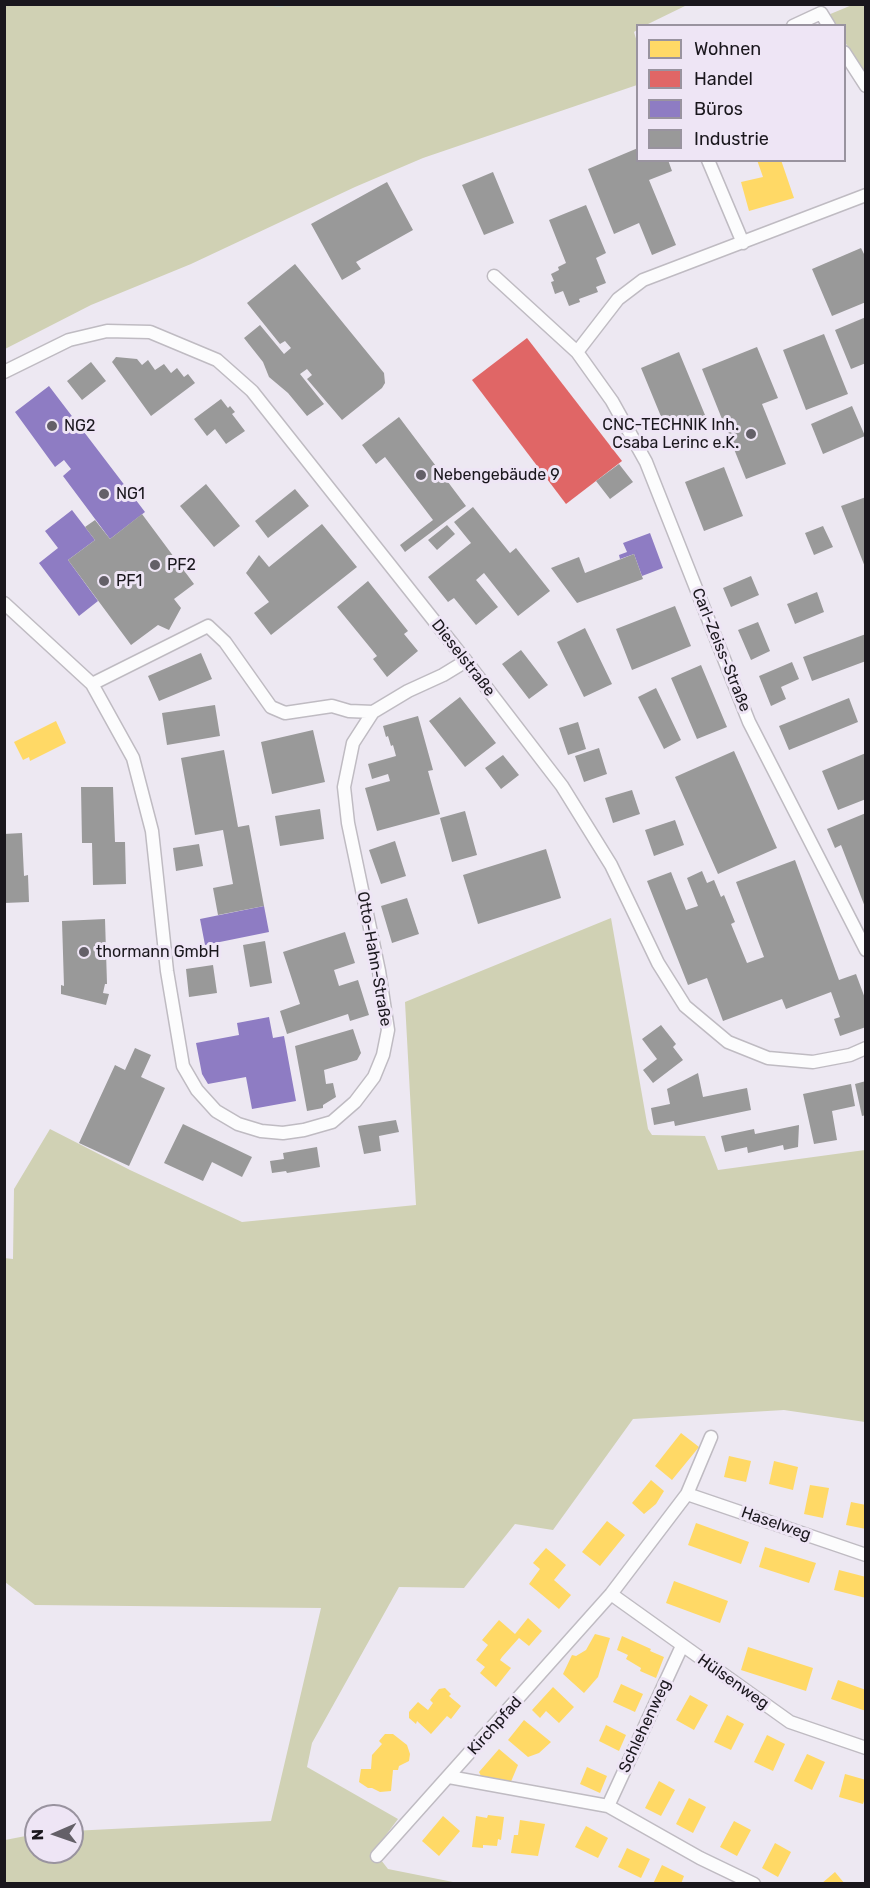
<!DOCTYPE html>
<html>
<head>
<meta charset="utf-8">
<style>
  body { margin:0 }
  #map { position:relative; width:870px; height:1888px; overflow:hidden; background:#ede8f2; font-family:Rubik,sans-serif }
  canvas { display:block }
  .frame { position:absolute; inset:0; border:6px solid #1a171d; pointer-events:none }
  .legend { position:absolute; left:636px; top:24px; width:210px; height:138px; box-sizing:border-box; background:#eee5f5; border:2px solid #99939f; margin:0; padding:8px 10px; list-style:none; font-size:18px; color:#1a171d }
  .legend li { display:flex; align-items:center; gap:12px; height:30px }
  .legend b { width:30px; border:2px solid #99939f }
  .north { position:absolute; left:24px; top:1804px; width:60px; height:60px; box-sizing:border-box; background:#eee5f5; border:2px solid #99939f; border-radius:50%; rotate:268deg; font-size:16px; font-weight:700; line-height:24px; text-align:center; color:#1a171d }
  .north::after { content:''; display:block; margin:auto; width:21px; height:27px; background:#646068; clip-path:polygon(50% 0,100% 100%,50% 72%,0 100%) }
</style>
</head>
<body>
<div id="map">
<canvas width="870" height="1888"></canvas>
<div class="frame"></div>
<ul class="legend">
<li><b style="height:16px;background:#ffd966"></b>Wohnen</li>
<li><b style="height:16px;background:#e06666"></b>Handel</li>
<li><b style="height:16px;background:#8e7cc3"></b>Büros</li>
<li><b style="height:16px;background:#999"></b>Industrie</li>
</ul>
<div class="north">N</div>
</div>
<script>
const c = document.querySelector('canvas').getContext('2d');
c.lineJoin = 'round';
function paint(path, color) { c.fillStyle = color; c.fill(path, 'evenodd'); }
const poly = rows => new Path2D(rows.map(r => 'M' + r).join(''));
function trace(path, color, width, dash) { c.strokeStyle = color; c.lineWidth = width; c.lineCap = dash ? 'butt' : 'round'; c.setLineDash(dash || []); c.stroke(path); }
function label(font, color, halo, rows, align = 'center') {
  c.font = font + ' Rubik,sans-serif'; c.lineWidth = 6; c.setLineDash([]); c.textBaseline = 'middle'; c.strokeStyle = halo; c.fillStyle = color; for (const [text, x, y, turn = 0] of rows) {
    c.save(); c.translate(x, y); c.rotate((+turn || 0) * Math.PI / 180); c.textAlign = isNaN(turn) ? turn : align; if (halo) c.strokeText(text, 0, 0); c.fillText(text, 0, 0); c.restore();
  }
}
paint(poly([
  [5,4,687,4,687,5,646,25,638,26,637,30,634,32,637,42,637,85,423,158,355,187,191,264,91,305,5,349],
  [852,5,865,5,865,76,845,42,844,26,834,25,828,15],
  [611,918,648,1129,652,1135,705,1136,718,1170,865,1150,865,1422,784,1410,633,1419,553,1530,515,1524,464,1588,399,1587,312,1743,307,1767,398,1819,374,1851,388,1869,458,1883,5,1883,5,1840,36,1834,36,1852,72,1852,72,1831,271,1821,321,1608,35,1605,5,1582,4,1258,13,1259,14,1189,50,1129,130,1170,242,1222,416,1205,405,1002]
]), '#d0d1b4');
paint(poly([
  [757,160,781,160,794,198,749,211,741,182,763,177],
  [56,721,66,743,30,761,29,757,23,760,14,742],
  [681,1433,699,1447,672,1480,655,1466],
  [729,1456,751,1461,746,1482,724,1477],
  [774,1461,798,1467,793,1490,769,1484],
  [651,1480,664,1491,656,1504,644,1514,632,1503],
  [810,1485,829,1488,823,1518,804,1514],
  [851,1502,866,1505,866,1529,846,1525],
  [607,1521,625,1535,600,1566,582,1552],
  [696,1523,749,1542,741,1564,688,1545],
  [765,1547,816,1563,809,1583,759,1567],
  [546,1548,566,1565,554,1580,571,1595,559,1609,529,1584,540,1569,533,1563],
  [839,1570,866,1577,866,1598,834,1590],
  [674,1581,728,1601,720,1623,666,1603],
  [528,1618,542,1631,529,1646,519,1638,502,1657,500,1660,511,1668,496,1687,480,1673,485,1667,476,1660,488,1645,482,1640,499,1620,515,1634],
  [595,1634,610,1638,598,1677,584,1693,563,1674,572,1655,576,1656,586,1650],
  [622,1636,651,1649,650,1651,664,1657,656,1678,640,1671,641,1668,626,1659,628,1655,617,1650],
  [748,1647,813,1668,806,1691,741,1670],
  [838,1680,866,1690,866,1711,831,1699],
  [621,1684,643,1694,635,1712,613,1702],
  [553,1687,574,1707,559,1723,546,1711,540,1718,532,1710],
  [445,1688,451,1694,449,1696,461,1706,451,1719,447,1716,431,1734,417,1721,416,1724,409,1718,409,1712,418,1702,428,1710,433,1703,430,1700,439,1689],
  [690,1695,708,1705,694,1730,676,1720],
  [727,1715,744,1724,731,1750,714,1742],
  [524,1720,551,1742,539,1753,528,1757,508,1740],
  [606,1725,626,1735,619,1751,599,1741],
  [385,1734,393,1734,407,1745,410,1754,409,1761,399,1766,398,1770,393,1770,391,1791,380,1792,372,1788,368,1788,359,1782,361,1769,371,1769,372,1755,382,1744,379,1741],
  [767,1735,785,1744,773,1771,754,1762],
  [499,1749,518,1765,510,1784,483,1780,479,1772],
  [807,1754,825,1762,812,1790,794,1781],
  [587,1767,607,1776,600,1793,580,1784],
  [845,1774,866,1780,866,1795,863,1804,839,1797],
  [659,1781,675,1790,661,1816,645,1808],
  [689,1798,706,1807,693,1833,676,1824],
  [488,1815,504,1817,501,1840,498,1839,497,1846,483,1845,483,1848,472,1847,476,1816,487,1818],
  [443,1816,460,1831,439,1856,422,1841],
  [520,1820,545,1824,538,1856,511,1853,514,1835,518,1835],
  [734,1821,751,1830,737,1856,720,1847],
  [586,1826,608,1838,598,1858,575,1847],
  [775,1843,791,1852,778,1877,762,1868],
  [627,1848,650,1859,641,1878,618,1867],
  [662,1865,684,1876,681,1884,653,1884],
  [835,1872,845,1884,821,1884]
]), '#ffd966');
paint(poly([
  [527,338,622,461,566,504,472,380]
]), '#e06666');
paint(poly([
  [49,386,145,512,110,539,63,476,71,469,64,460,55,467,15,412],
  [72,510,95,540,68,560,98,601,79,616,39,563,58,548,45,531],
  [650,533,663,568,642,576,634,554,620,559,619,555,627,552,623,543],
  [264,906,269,932,205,945,200,919],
  [269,1017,273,1038,284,1036,296,1101,252,1109,246,1077,208,1084,202,1074,196,1043,239,1035,237,1023]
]), '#8e7cc3');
paint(poly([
  [638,148,638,160,668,160,672,171,649,180,676,245,652,255,639,223,614,234,588,169],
  [493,172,514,223,484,235,462,185],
  [387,182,413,230,356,262,361,269,342,280,311,224],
  [586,205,606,253,596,258,606,283,596,287,598,292,579,299,580,302,569,306,563,291,555,294,551,282,554,281,551,274,559,270,558,267,566,263,549,220],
  [861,248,866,258,866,302,832,316,812,269],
  [295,264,384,373,385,383,382,388,342,420,307,379,312,375,307,369,300,374,324,404,307,416,288,393,269,377,263,362,244,338,260,325,284,354,291,348,285,341,280,344,247,303],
  [866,317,866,363,851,369,835,330],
  [824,334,848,394,806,410,783,350],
  [757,347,778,398,762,404,786,464,746,479,702,369],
  [679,352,705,415,667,431,641,368],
  [116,357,137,359,142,365,148,360,155,370,164,364,171,373,177,368,184,377,188,374,195,383,151,416,112,362],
  [91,362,106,381,82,400,67,381],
  [221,399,228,408,230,406,235,412,232,414,245,431,226,444,215,429,207,436,194,419],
  [852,406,865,436,823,454,811,424],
  [399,417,466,506,405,552,400,545,433,520,385,457,376,464,362,445],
  [619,464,633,482,610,499,596,481],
  [724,467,743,516,704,531,685,482],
  [206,484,240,526,214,547,180,506],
  [295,489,309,506,268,538,255,521],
  [866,497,866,567,865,567,841,506],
  [473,507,510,553,516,548,550,591,518,616,484,573,476,580,498,607,476,625,454,598,448,602,428,577,471,543,454,522],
  [142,514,194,584,174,599,181,608,169,630,158,625,131,645,68,560,95,540,85,527,95,520,110,539],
  [322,524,357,567,271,635,254,613,269,602,246,573,259,555,269,567],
  [447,525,455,534,437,550,428,540],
  [823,526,833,547,814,555,805,533],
  [634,554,643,579,577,603,551,568,579,557,585,573],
  [751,576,759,595,731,607,723,588],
  [368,581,408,631,404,634,418,651,387,677,373,659,377,656,337,607],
  [817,592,824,612,795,624,787,604],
  [675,606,691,646,632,670,616,629],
  [758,622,770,651,751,660,738,630],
  [585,628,612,684,584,697,557,642],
  [866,634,866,661,812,681,803,657],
  [521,650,548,685,529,699,502,664],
  [201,653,212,679,159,701,148,676],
  [792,662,799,679,781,687,786,699,771,706,759,676],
  [701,665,727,727,697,739,671,678],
  [656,688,681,740,664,749,638,697],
  [460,697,496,743,465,767,429,721],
  [849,698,858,722,789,750,779,726],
  [215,705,220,736,167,745,162,713],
  [418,716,433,770,428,771,440,814,377,831,365,788,390,781,388,774,372,779,368,764,396,756,393,745,391,746,388,736,386,737,383,726],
  [578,722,586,749,568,755,559,728],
  [313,730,325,782,272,794,261,742],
  [599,748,607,774,584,782,575,756],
  [224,750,238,827,249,825,264,906,218,915,213,888,233,884,223,830,195,835,181,758],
  [734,751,777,848,718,874,675,777],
  [866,753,866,799,838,810,822,771],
  [503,755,519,775,501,789,485,768],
  [81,787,113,787,115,842,125,842,126,884,93,885,92,843,82,843],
  [632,790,640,814,613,823,605,798],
  [320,809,324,839,280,846,275,816],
  [465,811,477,855,452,862,440,818],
  [866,813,866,907,865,907,841,845,835,848,827,829],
  [675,820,684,845,654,856,645,830],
  [22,833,24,876,28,875,29,902,4,903,4,834],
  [395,841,406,876,381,884,369,850],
  [199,844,203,866,176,871,173,848],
  [546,849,561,898,478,924,463,875],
  [795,860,839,980,856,974,866,1001,866,1027,840,1036,834,1019,840,1017,831,992,786,1009,782,999,723,1021,707,978,688,985,647,881,671,872,686,910,698,906,687,878,702,871,707,883,714,880,721,897,724,895,735,922,731,924,747,963,764,957,736,882],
  [407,898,419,934,392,943,381,906],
  [105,919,107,984,105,984,103,993,109,994,106,1005,61,994,61,985,64,986,62,921],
  [345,932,355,963,334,970,339,986,358,980,369,1015,350,1021,348,1014,287,1034,280,1011,300,1004,283,952],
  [265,941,272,983,250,987,243,945],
  [213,965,217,993,189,997,186,969],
  [661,1025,676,1044,673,1047,683,1060,653,1083,643,1070,657,1059,642,1039],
  [353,1029,361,1053,357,1060,324,1070,326,1084,333,1083,336,1097,323,1105,323,1108,307,1111,295,1046],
  [135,1048,151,1055,141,1077,165,1088,129,1166,79,1143,115,1065,125,1070],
  [698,1073,703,1097,747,1088,751,1110,675,1126,674,1121,654,1125,651,1108,670,1104,667,1089],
  [866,1081,866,1115,862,1116,855,1084],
  [851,1084,855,1106,832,1111,837,1140,814,1144,803,1094],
  [396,1120,399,1132,379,1136,381,1151,364,1154,358,1126],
  [183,1124,252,1157,242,1177,212,1162,203,1181,164,1163],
  [799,1125,798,1147,784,1150,783,1145,748,1153,747,1147,725,1152,721,1136,754,1129,755,1134],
  [317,1147,320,1167,287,1173,286,1171,272,1173,270,1161,284,1159,283,1153]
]), '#999');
trace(poly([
  [275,4,283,4]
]), '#a5d9ee', 4.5);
const street = poly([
  [793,26,821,13,829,26],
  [844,52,866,86],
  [708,160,743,243],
  [494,276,577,352,612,401,646,462,749,722,866,950],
  [577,352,618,299,643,280,866,195],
  [4,372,69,340,107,331,150,332,217,360,252,391,466,661,562,786,611,865,658,963,685,1006,728,1042,768,1058,813,1062,850,1055,866,1048],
  [4,603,92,684,133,758,152,831,167,971,183,1066,197,1090,216,1111,238,1124,261,1131,283,1133,304,1130,332,1122,355,1102,374,1077,383,1055,388,1030,379,971,348,823,344,787,353,743,373,712,408,691,443,675,466,661],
  [92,684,208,626,225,642,271,707,285,713,332,706,349,711,373,712],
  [687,1494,866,1555],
  [611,1594,790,1722,866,1748],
  [449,1777,608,1806,700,1858,754,1884],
  [608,1806,682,1646],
  [377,1856,611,1594,687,1494,711,1437]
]);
trace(street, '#bfbbc2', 15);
trace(street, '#fcfcfd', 12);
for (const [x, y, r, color] of [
  [52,426,6,"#646068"],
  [751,434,6,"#646068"],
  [421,475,6,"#646068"],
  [104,494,6,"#646068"],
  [155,565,6,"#646068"],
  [104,581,6,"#646068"],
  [84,952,6,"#646068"]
]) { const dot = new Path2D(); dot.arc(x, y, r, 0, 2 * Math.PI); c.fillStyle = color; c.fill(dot); trace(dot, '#eee5f5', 2); }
label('16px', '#1a171d', '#eee5f5', [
  ["CNC-TECHNIK Inh.",739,425,"right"],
  ["Csaba Lerinc e.K.",739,443,"right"],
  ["NG2",64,426],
  ["Nebengebäude 9",433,475],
  ["NG1",116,494],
  ["PF2",167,565],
  ["PF1",116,581],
  ["thormann GmbH",96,952]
], 'left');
label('16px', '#1a171d', '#eee5f5', [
  ["Carl-Zeiss-Straße",721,650,68],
  ["Dieselstraße",463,658,52],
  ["Otto-Hahn-Straße",374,959,80],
  ["Haselweg",776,1524,19],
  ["Hülsenweg",733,1682,35],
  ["Kirchpfad",495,1726,-48],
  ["Schlehenweg",645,1726,-65]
]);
</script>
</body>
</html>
